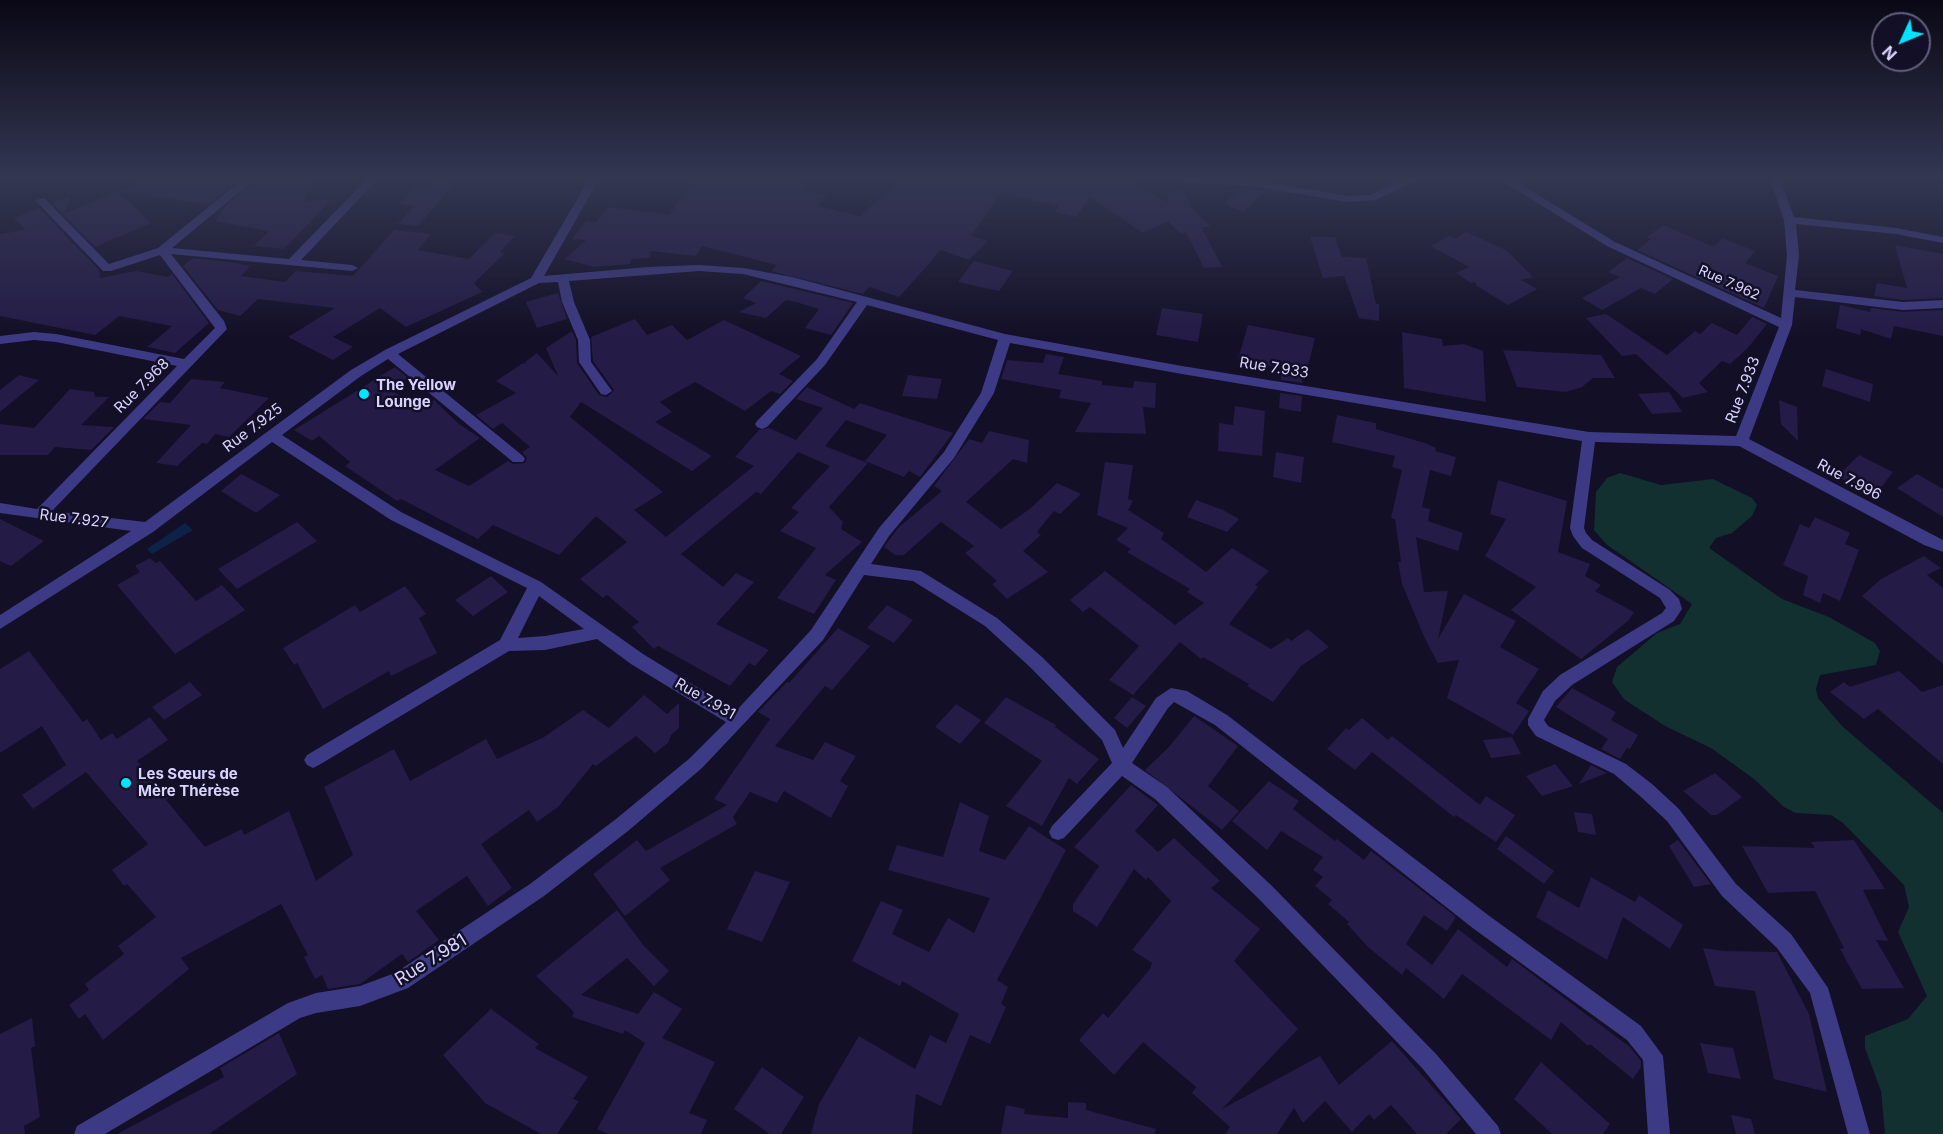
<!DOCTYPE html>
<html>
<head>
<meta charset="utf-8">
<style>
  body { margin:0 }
  #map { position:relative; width:1943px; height:1134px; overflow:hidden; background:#130f26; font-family:Inter,sans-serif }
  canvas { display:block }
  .north { position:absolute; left:1871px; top:12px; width:60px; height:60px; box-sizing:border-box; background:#130f26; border:2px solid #625e7d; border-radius:50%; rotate:226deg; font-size:16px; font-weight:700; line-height:24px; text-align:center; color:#d9d4ff }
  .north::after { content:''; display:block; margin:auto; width:21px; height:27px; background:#00e5ff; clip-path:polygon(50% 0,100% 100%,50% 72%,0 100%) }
</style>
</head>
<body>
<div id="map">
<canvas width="1943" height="1134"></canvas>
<div class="north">N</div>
</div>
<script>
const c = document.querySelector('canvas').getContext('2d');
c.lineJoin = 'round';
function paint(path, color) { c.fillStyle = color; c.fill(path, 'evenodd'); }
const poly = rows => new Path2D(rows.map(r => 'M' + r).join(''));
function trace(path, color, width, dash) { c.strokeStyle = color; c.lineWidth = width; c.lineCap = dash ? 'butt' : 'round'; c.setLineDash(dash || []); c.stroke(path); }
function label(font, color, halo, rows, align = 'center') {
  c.font = font + ' Inter,sans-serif'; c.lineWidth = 5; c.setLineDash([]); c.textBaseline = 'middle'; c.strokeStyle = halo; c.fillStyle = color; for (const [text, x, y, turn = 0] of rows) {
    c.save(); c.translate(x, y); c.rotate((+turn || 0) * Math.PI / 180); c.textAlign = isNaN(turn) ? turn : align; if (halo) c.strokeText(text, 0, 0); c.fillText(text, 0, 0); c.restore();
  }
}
paint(poly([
  [1620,473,1661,485,1713,479,1752,498,1757,505,1752,516,1732,533,1716,538,1709,548,1782,599,1829,617,1875,643,1880,651,1876,665,1820,675,1816,689,1818,698,1842,726,1943,813,1943,1134,1885,1134,1881,1091,1865,1048,1865,1036,1908,1019,1927,996,1898,932,1909,907,1904,885,1843,823,1831,815,1796,813,1784,807,1754,779,1711,748,1667,727,1634,706,1624,699,1612,682,1617,667,1657,633,1680,624,1692,604,1606,544,1594,530,1596,492,1607,478]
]), '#12302f');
paint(poly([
  [185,523,193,530,152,554,147,549]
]), '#0c2248');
paint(poly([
  [149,179,239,179,209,204,120,193,151,223,95,247,52,203,70,196,65,213],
  [257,179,293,179,291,182,314,181,304,201,332,199,284,249,254,246,269,231,215,221,226,206],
  [438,179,446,179,453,186,418,226,398,224,415,205,399,204,414,188,429,189],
  [695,179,777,179,807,185,803,190,827,195,818,206,860,216,903,179,1110,179,1131,182,1169,203,1167,195,1181,188,1191,207,1210,226,1202,228,1222,267,1204,268,1186,232,1181,234,1168,221,1143,233,1090,197,1076,217,1056,212,1058,205,1000,194,971,236,988,241,969,260,941,250,899,297,869,287,863,294,771,271,777,265,702,246,696,256,651,251,650,258,631,259,630,264,593,267,565,259,586,240,572,239,586,221,595,223,608,207,669,215],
  [1242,188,1265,191,1243,212,1224,203],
  [39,208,99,270,100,278,136,271,168,277,172,274,209,323,175,353,147,347,172,326,119,316,95,335,0,316,0,234,25,230,14,218],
  [1663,225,1714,247,1722,238,1755,251,1745,263,1778,276,1764,308,1637,250,1651,239,1647,237],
  [394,230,431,234,418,250,469,259,495,233,515,236,500,252,505,253,474,283,482,292,406,327,380,308,333,337,353,347,333,360,288,337,335,308,258,299,240,316,218,310,183,266,193,258,230,262,250,266,241,276,285,282,296,271,353,276],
  [1466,232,1506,250,1533,277,1521,280,1537,289,1508,305,1477,286,1475,282,1471,283,1456,273,1469,267,1431,246,1449,236,1456,239],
  [1310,237,1335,237,1342,257,1366,258,1376,304,1379,304,1379,321,1359,318,1344,276,1323,278],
  [1895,245,1943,254,1943,298,1903,300,1874,296,1877,283,1907,288],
  [1627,258,1673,279,1655,294,1641,288,1602,310,1582,298,1620,277,1608,272],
  [974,261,1013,271,999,291,958,282],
  [761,281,853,303,831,335,805,328,819,309,796,302,786,300,766,318,739,312,756,303,743,298],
  [558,293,567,319,537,328,526,302],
  [1840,305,1870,312,1871,308,1903,312,1943,310,1943,336,1894,326,1891,339,1861,329,1860,335,1836,328],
  [1162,308,1203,314,1198,342,1156,335],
  [1606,314,1667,355,1695,331,1700,334,1712,323,1737,335,1752,317,1767,324,1747,349,1730,364,1722,361,1699,383,1708,392,1683,398,1636,354,1622,356,1586,318],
  [635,319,647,335,672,325,687,340,724,320,801,356,779,374,793,381,780,394,771,391,745,411,695,382,660,402,672,412,655,422,712,456,692,471,581,402,570,417,663,492,634,510,666,537,754,466,735,457,759,430,769,428,796,440,823,408,796,399,807,387,854,409,860,403,953,433,920,477,909,471,904,477,865,461,887,435,846,420,825,446,868,463,829,507,843,522,841,529,862,542,825,575,836,580,814,614,777,598,816,548,780,531,799,512,791,508,830,466,798,452,761,494,756,492,681,554,723,587,736,573,754,582,716,624,769,650,755,666,749,663,730,686,658,646,654,649,632,627,639,622,607,595,603,598,580,579,627,542,596,516,559,555,493,525,478,539,401,499,397,501,345,466,350,462,319,436,312,441,294,430,395,367,408,378,390,389,420,409,434,400,459,424,480,438,435,470,469,486,508,461,513,464,525,463,527,458,522,452,530,447,502,423,493,429,476,415,516,393,496,381,523,363,526,364,525,362,537,353,558,376,546,348,572,331,576,340,577,363,599,395,607,397,614,390,593,361,591,337],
  [1248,325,1315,338,1306,374,1303,373,1302,383,1281,380,1281,368,1238,359],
  [1402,332,1442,339,1443,346,1464,344,1483,351,1486,402,1404,388],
  [1503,350,1601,355,1615,378,1593,378,1582,387,1566,392,1517,387],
  [1046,354,1064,357,1058,374,1102,381,1102,385,1133,388,1134,381,1156,383,1155,408,1143,407,1146,434,1075,432,1091,403,1059,398,1061,390,1001,379,1007,360,1043,363],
  [1826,369,1873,384,1870,402,1822,386],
  [19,375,39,380,0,412,0,390],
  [908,375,942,379,937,399,902,396],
  [191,379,225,382,220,388,269,398,229,437,215,434,207,444,202,443,177,466,156,463,191,425,143,419,160,402,170,403],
  [70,389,94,392,95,397,109,397,81,425,114,427,91,450,55,447,48,455,0,455,0,424,34,428],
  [1669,392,1682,412,1652,414,1638,394],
  [1280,393,1302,396,1301,412,1279,408],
  [1779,400,1797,407,1798,441,1781,424],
  [1235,406,1265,411,1262,456,1218,451,1219,423,1233,425],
  [1337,415,1376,423,1376,429,1425,443,1436,448,1435,451,1456,457,1451,476,1430,470,1422,507,1430,509,1428,521,1463,533,1458,551,1416,537,1424,592,1448,591,1438,639,1464,594,1516,621,1500,647,1539,669,1516,703,1529,711,1513,735,1447,698,1459,660,1438,663,1425,639,1402,584,1398,562,1401,562,1395,519,1391,518,1402,470,1392,467,1395,456,1332,442],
  [989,431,1029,440,1027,463,1013,459,966,502,1001,529,1031,508,1057,483,1081,494,1060,514,1054,511,1037,532,1041,535,1023,551,1048,572,1007,599,992,584,997,581,965,553,974,546,941,522,904,555,895,555,884,547,898,528,942,491,934,486,969,439,982,443],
  [1276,452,1304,457,1301,483,1273,477],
  [1859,455,1893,472,1876,494,1837,477],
  [1105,462,1133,465,1128,499,1133,501,1128,510,1164,533,1161,539,1206,572,1232,548,1269,571,1255,585,1258,587,1229,624,1271,649,1288,638,1291,641,1308,629,1329,647,1301,666,1273,702,1247,686,1249,684,1203,657,1201,659,1180,642,1133,695,1109,680,1139,646,1090,607,1083,612,1070,600,1105,571,1175,625,1204,603,1187,592,1190,589,1127,552,1131,549,1116,540,1128,528,1097,515],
  [241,474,245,476,280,495,256,513,221,491],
  [1917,474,1943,489,1943,517,1897,488],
  [1498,480,1567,501,1558,552,1590,564,1585,576,1601,585,1595,591,1634,612,1628,621,1581,659,1511,610,1536,587,1485,556,1506,519,1490,514],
  [1196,500,1223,510,1239,519,1227,532,1187,517],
  [1815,517,1850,533,1845,544,1859,550,1840,601,1823,593,1820,603,1803,595,1808,576,1783,565,1800,524,1809,528],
  [0,519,44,541,11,566,0,561],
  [297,522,317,541,237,589,218,569],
  [1924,556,1941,568,1927,575,1943,588,1943,664,1862,596,1881,579],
  [150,558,156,563,160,561,196,601,222,585,245,610,175,654,117,585,140,572,135,566],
  [491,576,508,592,473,616,455,600],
  [405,586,426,614,419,618,437,653,391,676,389,671,323,709,297,663,294,665,283,648,355,605,360,612],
  [887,605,913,620,894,643,867,628],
  [838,628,870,646,832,690,825,686,775,746,813,760,825,742,856,756,840,781,848,786,831,818,784,791,777,803,750,792,733,817,737,824,660,868,670,880,625,916,593,874,637,840,646,851,727,805,714,799,770,719,758,712,787,682,789,683],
  [29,651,83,722,87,719,101,740,112,733,117,739,150,717,168,740,137,761,170,797,166,800,205,847,242,829,244,835,289,811,316,881,353,855,324,787,394,749,410,781,486,739,497,759,544,737,583,710,609,728,644,695,667,714,679,703,679,728,671,735,668,743,655,753,636,736,596,766,593,764,558,807,537,822,529,810,481,844,512,888,488,906,467,876,416,911,439,940,408,962,402,954,360,984,328,989,322,975,315,979,304,957,308,955,281,904,181,958,189,969,103,1040,85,1014,79,1019,69,1005,89,990,85,984,124,954,118,946,156,917,127,884,124,886,112,870,148,844,86,772,33,809,22,795,66,765,42,726,0,753,0,669],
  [1899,671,1922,692,1943,685,1943,764,1878,709,1864,719,1830,692,1844,682,1850,687],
  [190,682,202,695,164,720,152,707],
  [1572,688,1616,712,1611,720,1638,735,1630,749,1627,748,1620,759,1601,749,1608,739,1556,707],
  [1006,697,1056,725,1055,727,1099,759,1077,784,1069,778,1042,826,1006,806,1042,761,984,723],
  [1132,697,1146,706,1127,728,1114,718],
  [956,704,981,720,960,744,935,727],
  [1194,716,1238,746,1208,786,1239,811,1222,830,1145,770,1169,747],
  [1362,718,1388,740,1392,736,1480,805,1486,796,1515,815,1496,842,1456,815,1454,817,1372,752,1355,770,1327,749,1346,728,1349,730],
  [1512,737,1521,754,1491,758,1483,740],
  [1555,764,1573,786,1542,796,1526,776],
  [1591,765,1607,773,1579,784],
  [1715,773,1742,797,1717,815,1711,815,1683,791],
  [1269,781,1299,801,1293,809,1335,841,1337,839,1364,860,1371,851,1456,917,1447,931,1424,915,1406,944,1432,965,1458,929,1507,967,1512,959,1630,1047,1641,1061,1641,1067,1633,1079,1590,1044,1588,1046,1561,1022,1551,1040,1462,974,1444,999,1406,968,1402,975,1368,947,1347,924,1349,922,1328,904,1332,900,1315,886,1323,877,1313,870,1323,857,1281,831,1267,850,1232,821],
  [1131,785,1158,805,1135,831,1158,852,1174,838,1220,881,1211,888,1260,929,1234,961,1298,1029,1222,1109,1320,1056,1339,1085,1392,1041,1461,1119,1446,1134,1417,1134,1391,1105,1374,1120,1369,1114,1352,1132,1325,1101,1303,1123,1294,1108,1277,1134,1225,1134,1230,1127,1192,1093,1196,1087,1143,1042,1114,1075,1079,1040,1103,1013,1108,1018,1150,969,1152,963,1132,950,1171,901,1148,877,1146,880,1134,869,1097,927,1073,911,1073,904,1099,866,1074,847],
  [960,802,989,816,979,851,1005,860,1029,826,1066,850,997,980,1008,987,1001,1004,1006,1007,990,1044,970,1035,941,1106,916,1094,912,1134,811,1134,819,1104,859,1036,915,1069,930,1035,946,1043,959,1014,902,981,900,986,852,961,881,901,903,910,892,934,929,952,948,918,974,933,990,898,888,870,897,845,943,857],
  [1574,812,1592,814,1596,835,1578,832],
  [1506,836,1554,871,1544,884,1497,849],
  [1678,840,1711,884,1694,887,1669,846],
  [1854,840,1885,889,1863,890,1888,941,1876,940,1904,988,1862,989,1840,949,1844,948,1815,891,1768,893,1742,846,1815,848,1811,842],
  [755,871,790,882,762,942,727,929],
  [1591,877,1635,902,1639,895,1683,925,1670,949,1623,917,1607,960,1536,917,1548,890,1579,908],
  [617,910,644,946,669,971,654,986,627,958,581,995,638,1014,654,992,682,1009,662,1038,715,1062,689,1113,707,1120,701,1134,608,1134,597,1129,645,1043,625,1030,623,1034,572,1017,574,1012,536,976],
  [1703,948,1724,951,1777,952,1809,1014,1827,1092,1774,1079,1755,991,1715,986],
  [491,1009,539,1044,535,1048,588,1077,573,1099,579,1101,557,1134,541,1134,485,1103,443,1055],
  [32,1018,35,1046,31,1048,40,1117,24,1126,25,1134,0,1134,0,1034],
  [279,1033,297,1074,209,1134,117,1134,224,1077,220,1068],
  [1700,1043,1733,1048,1741,1079,1708,1073],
  [1541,1062,1610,1124,1603,1134,1552,1134,1514,1099],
  [762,1067,804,1097,781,1134,770,1134,734,1109],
  [1068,1102,1086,1103,1086,1110,1156,1129,1155,1134,1001,1134,1006,1105,1025,1109,1024,1114,1068,1118],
  [1731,1115,1751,1119,1755,1134,1736,1134]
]), '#241b47');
paint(poly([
  [243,179,255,179,172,248,289,259,367,179,378,179,301,260,352,265,358,268,352,271,171,254,224,321,227,329,52,511,145,522,351,370,385,350,531,278,589,179,599,179,544,276,648,267,699,265,743,268,792,277,1005,334,1182,366,1589,432,1736,436,1779,327,1607,246,1499,179,1512,179,1615,242,1781,318,1787,255,1784,220,1770,179,1780,179,1794,217,1896,228,1943,237,1943,243,1896,234,1796,224,1799,255,1795,290,1903,302,1943,300,1943,308,1903,310,1795,297,1792,325,1749,439,1943,540,1943,552,1924,545,1739,446,1595,442,1584,528,1586,533,1592,540,1670,590,1679,599,1682,609,1674,621,1572,685,1555,701,1544,720,1548,726,1626,764,1652,784,1679,809,1736,884,1791,934,1828,988,1870,1134,1848,1134,1810,993,1777,948,1722,896,1667,821,1640,796,1614,774,1536,736,1528,725,1528,719,1543,691,1560,675,1662,613,1666,608,1660,598,1582,548,1573,536,1570,528,1582,441,1182,374,1010,343,994,393,954,458,889,536,871,564,921,571,997,618,1042,657,1115,730,1123,748,1156,698,1171,688,1187,691,1227,715,1488,915,1641,1026,1663,1056,1670,1134,1648,1134,1643,1060,1627,1040,1474,929,1215,725,1174,702,1168,708,1132,763,1167,787,1272,886,1436,1054,1498,1126,1501,1134,1476,1134,1422,1068,1258,898,1155,799,1122,776,1064,838,1058,840,1052,838,1049,832,1052,826,1112,763,1102,740,1030,667,985,626,913,581,864,575,823,640,702,768,628,831,544,896,408,988,360,1006,316,1013,300,1018,105,1134,74,1134,77,1126,288,1003,316,993,360,986,395,973,530,884,616,819,690,758,726,722,631,664,597,639,545,650,509,651,319,765,313,768,307,765,304,760,307,755,500,640,527,588,391,520,272,442,153,532,0,629,0,615,131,531,0,513,0,503,37,509,177,366,56,342,34,340,0,344,0,336,34,332,56,334,184,359,215,328,160,255,111,271,103,271,35,200,44,198,109,264,158,248,243,179],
  [699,271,743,274,857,302,817,359,757,421,755,424,757,427,762,429,767,427,825,365,867,305,998,340,981,393,944,452,879,528,811,630,736,711,643,654,541,582,401,512,282,435,361,376,388,359,513,462,523,462,525,459,523,456,398,354,539,283,558,282,562,302,578,340,579,362,601,394,606,395,612,391,591,362,590,340,574,302,569,281,699,271],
  [539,596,584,629,545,636,518,638,539,596],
  [1181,179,1252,180,1347,196,1370,195,1405,179,1419,179,1376,200,1347,202,1252,186,1186,182,1181,179]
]), '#3d3a85');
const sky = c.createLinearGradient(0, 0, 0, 338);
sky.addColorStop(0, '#0a0815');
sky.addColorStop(0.53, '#333752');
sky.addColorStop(1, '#33375200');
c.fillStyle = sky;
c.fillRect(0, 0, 1943, 338);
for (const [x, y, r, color] of [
  [364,394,6,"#00e5ff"],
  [126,783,6,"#00e5ff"]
]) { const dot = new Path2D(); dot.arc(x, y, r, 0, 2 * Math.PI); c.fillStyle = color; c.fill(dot); trace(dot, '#130f26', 2); }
label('14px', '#d9d4ff', '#130f26', [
  ["Rue 7.962",1729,283,24]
]);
label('15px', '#d9d4ff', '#130f26', [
  ["Rue 7.933",1274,368,9],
  ["Rue 7.968",142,386,-45],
  ["Rue 7.933",1743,390,-69],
  ["Rue 7.925",253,428,-37],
  ["Rue 7.996",1849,480,28],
  ["Rue 7.927",74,519,7],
  ["Rue 7.931",705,699,30]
]);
label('bold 15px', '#d9d4ff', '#130f26', [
  ["The Yellow",376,385],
  ["Lounge",376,402],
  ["Les Sœurs de",138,774],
  ["Mère Thérèse",138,791]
], 'left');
label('18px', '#d9d4ff', '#130f26', [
  ["Rue 7.981",431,960,-32]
]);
</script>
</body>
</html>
